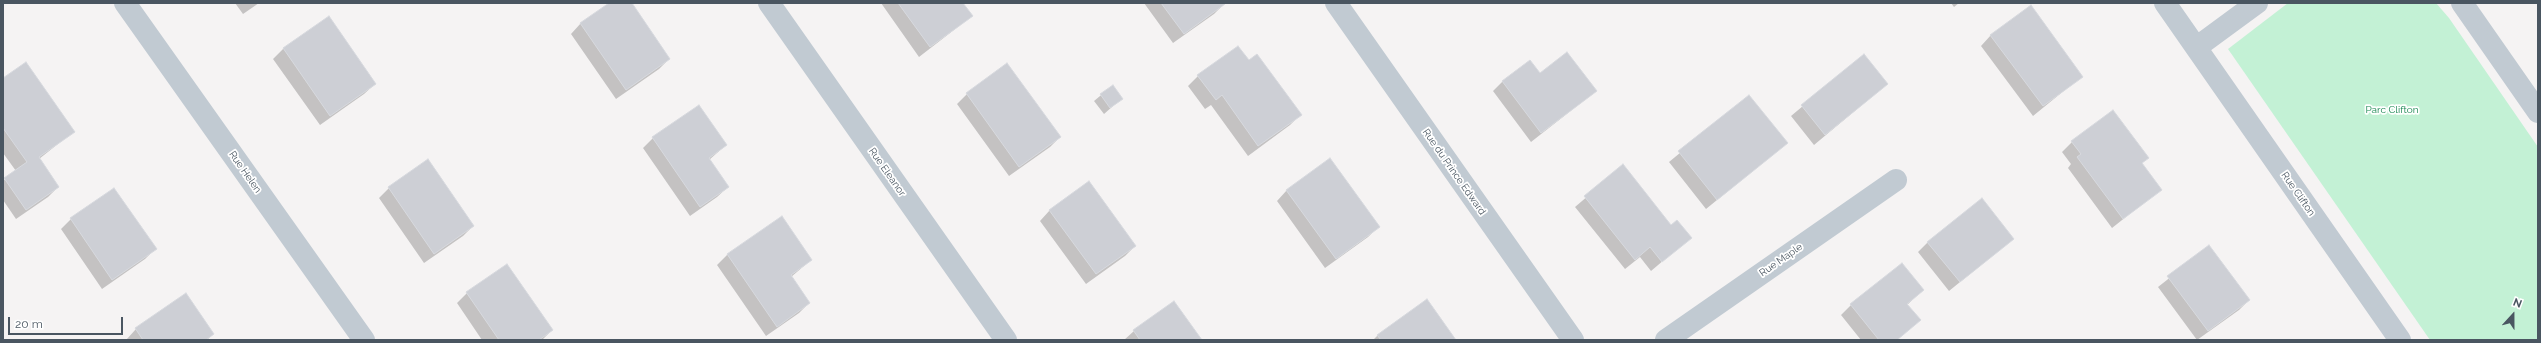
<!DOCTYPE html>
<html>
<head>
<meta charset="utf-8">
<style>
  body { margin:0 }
  #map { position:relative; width:2541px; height:343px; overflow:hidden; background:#f5f3f3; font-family:Raleway,sans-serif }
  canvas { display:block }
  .frame { position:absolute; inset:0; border:4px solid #4a5661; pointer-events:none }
  .north { position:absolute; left:2493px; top:295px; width:40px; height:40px; -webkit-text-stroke:3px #fff; paint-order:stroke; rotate:21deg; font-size:11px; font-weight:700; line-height:16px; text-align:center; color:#4a5661 }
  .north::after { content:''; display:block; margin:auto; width:14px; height:18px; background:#4a5661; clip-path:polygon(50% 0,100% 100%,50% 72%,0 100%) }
  .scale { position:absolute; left:8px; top:317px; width:115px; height:18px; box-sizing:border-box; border:2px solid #4a5661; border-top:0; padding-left:5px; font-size:12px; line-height:14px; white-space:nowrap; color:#4a5661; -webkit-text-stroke:3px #fff; paint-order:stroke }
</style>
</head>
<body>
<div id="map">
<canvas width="2541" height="343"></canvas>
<div class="frame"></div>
<div class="north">N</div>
<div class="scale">20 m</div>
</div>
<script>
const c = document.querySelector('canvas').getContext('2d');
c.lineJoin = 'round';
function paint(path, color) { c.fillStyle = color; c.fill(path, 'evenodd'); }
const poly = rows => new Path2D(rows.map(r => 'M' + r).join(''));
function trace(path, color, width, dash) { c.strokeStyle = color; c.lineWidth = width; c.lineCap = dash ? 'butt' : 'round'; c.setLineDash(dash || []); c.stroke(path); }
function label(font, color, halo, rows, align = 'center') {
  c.font = font + ' Raleway,sans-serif'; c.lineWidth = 3.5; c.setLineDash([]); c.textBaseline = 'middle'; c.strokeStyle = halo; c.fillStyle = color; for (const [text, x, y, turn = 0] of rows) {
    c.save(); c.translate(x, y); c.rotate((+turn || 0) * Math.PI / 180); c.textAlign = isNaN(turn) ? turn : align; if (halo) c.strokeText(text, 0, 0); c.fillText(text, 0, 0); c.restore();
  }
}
paint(poly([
  [2288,3,2436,3,2449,18,2538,147,2538,340,2430,340,2228,49]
]), '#c3f1d5');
paint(poly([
  [235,3,259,3,243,14],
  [611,3,630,3,669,59,659,69,616,99,571,34,581,23],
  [881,3,962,3,972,16,919,57],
  [1144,3,1223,3,1224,4,1214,14,1173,43],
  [1951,3,1959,3,1954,7],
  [329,17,375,84,364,94,320,125,273,59,283,49],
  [1991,35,2082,76,2033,116,1981,46],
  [1864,55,1887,84,1814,145,1791,116],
  [1249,61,1300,115,1290,125,1248,156,1211,105,1205,109,1188,86,1198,76],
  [1540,75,1596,91,1531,142,1493,91,1503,81],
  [3,79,73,132,39,159,58,187,48,197,16,219,3,200,3,181,16,171,3,153],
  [1112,86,1121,99,1104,114,1094,101],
  [967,94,1060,137,1050,147,1009,176,957,104],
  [1749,96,1787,143,1706,209,1669,162],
  [699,107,726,145,709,160,728,187,717,197,690,216,643,148,653,138],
  [2072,142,2147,158,2141,164,2160,190,2112,228,2068,168,2071,164,2062,152],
  [1623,166,1671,226,1690,238,1651,271,1640,257,1625,269,1575,207],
  [389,188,473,226,463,236,424,263,379,198],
  [1287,190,1378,227,1368,237,1325,268,1277,201],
  [1050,210,1135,246,1125,256,1086,284,1040,221],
  [781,218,811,260,791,277,809,303,799,313,766,336,717,265,727,255],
  [71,219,155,249,145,259,102,289,61,229],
  [2013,239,1949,291,1918,252,1928,242],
  [2209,247,2249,300,2239,310,2197,340,2158,287],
  [1923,290,1907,305,1919,320,1897,340,1861,340,1841,315,1851,305],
  [467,293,552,330,542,340,482,340,457,303],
  [136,329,213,334,207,340,126,340],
  [1134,331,1201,340,1124,340],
  [1378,335,1455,340,1373,340]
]), '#0003');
const building = poly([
  [609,3,632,3,670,59,626,90,580,23,609,3],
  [898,3,963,3,973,16,930,47,898,3],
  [1161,3,1224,3,1225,4,1184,34,1161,3],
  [2031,5,2083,77,2043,106,1990,35,2031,5],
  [329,16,376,84,330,116,283,48,329,16],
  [1238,46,1249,60,1257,54,1302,115,1258,146,1222,95,1216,100,1197,75,1238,46],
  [1567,52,1597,91,1541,133,1502,81,1530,60,1540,73,1567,52],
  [1864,54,1888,84,1825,135,1801,105,1864,54],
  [26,62,75,132,39,157,59,187,26,210,4,178,27,162,3,128,3,78,26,62],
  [1007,63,1061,137,1019,167,966,93,1007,63],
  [1113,85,1123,99,1110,108,1100,94,1113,85],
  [1749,95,1788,143,1717,200,1678,151,1749,95],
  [699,105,727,145,709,158,729,187,700,207,652,137,699,105],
  [2113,110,2149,158,2142,163,2162,190,2123,219,2077,157,2081,154,2071,141,2113,110],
  [1330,158,1380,227,1336,259,1286,190,1330,158],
  [428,159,474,226,434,254,388,187,428,159],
  [1623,164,1671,225,1677,220,1692,238,1662,262,1650,247,1635,260,1584,196,1623,164],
  [1089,181,1136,246,1096,274,1049,210,1089,181],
  [114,188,157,249,112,280,70,218,114,188],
  [1982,198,2014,239,1960,282,1927,242,1982,198],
  [782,216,812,260,791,275,810,303,777,327,727,254,782,216],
  [2209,245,2250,300,2208,331,2167,276,2209,245],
  [1902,263,1924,290,1907,304,1921,320,1897,340,1879,340,1850,304,1902,263],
  [507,264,553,330,539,340,499,340,466,292,507,264],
  [186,293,214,334,206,340,143,340,135,328,186,293],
  [1427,299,1456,340,1381,340,1377,335,1427,299],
  [1174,301,1202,340,1140,340,1133,330,1174,301]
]);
paint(building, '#cdcfd5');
trace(building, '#d7d9de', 1);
trace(poly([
  [125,3,364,340],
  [769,3,1006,340],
  [1336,3,1573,340],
  [2165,3,2400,340],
  [2462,3,2538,112],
  [2197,47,2257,3],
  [1666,340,1896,180]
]), '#c1cad2', 22);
label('10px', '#17864f', '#fff', [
  ["Parc Clifton",2392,110]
]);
label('10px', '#4a5661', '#fff', [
  ["Rue Helen",245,172,55],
  ["Rue Eleanor",887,172,55],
  ["Rue du Prince Edward",1454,172,55],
  ["Rue Clifton",2298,194,55],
  ["Rue Maple",1781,260,-35]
]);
</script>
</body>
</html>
